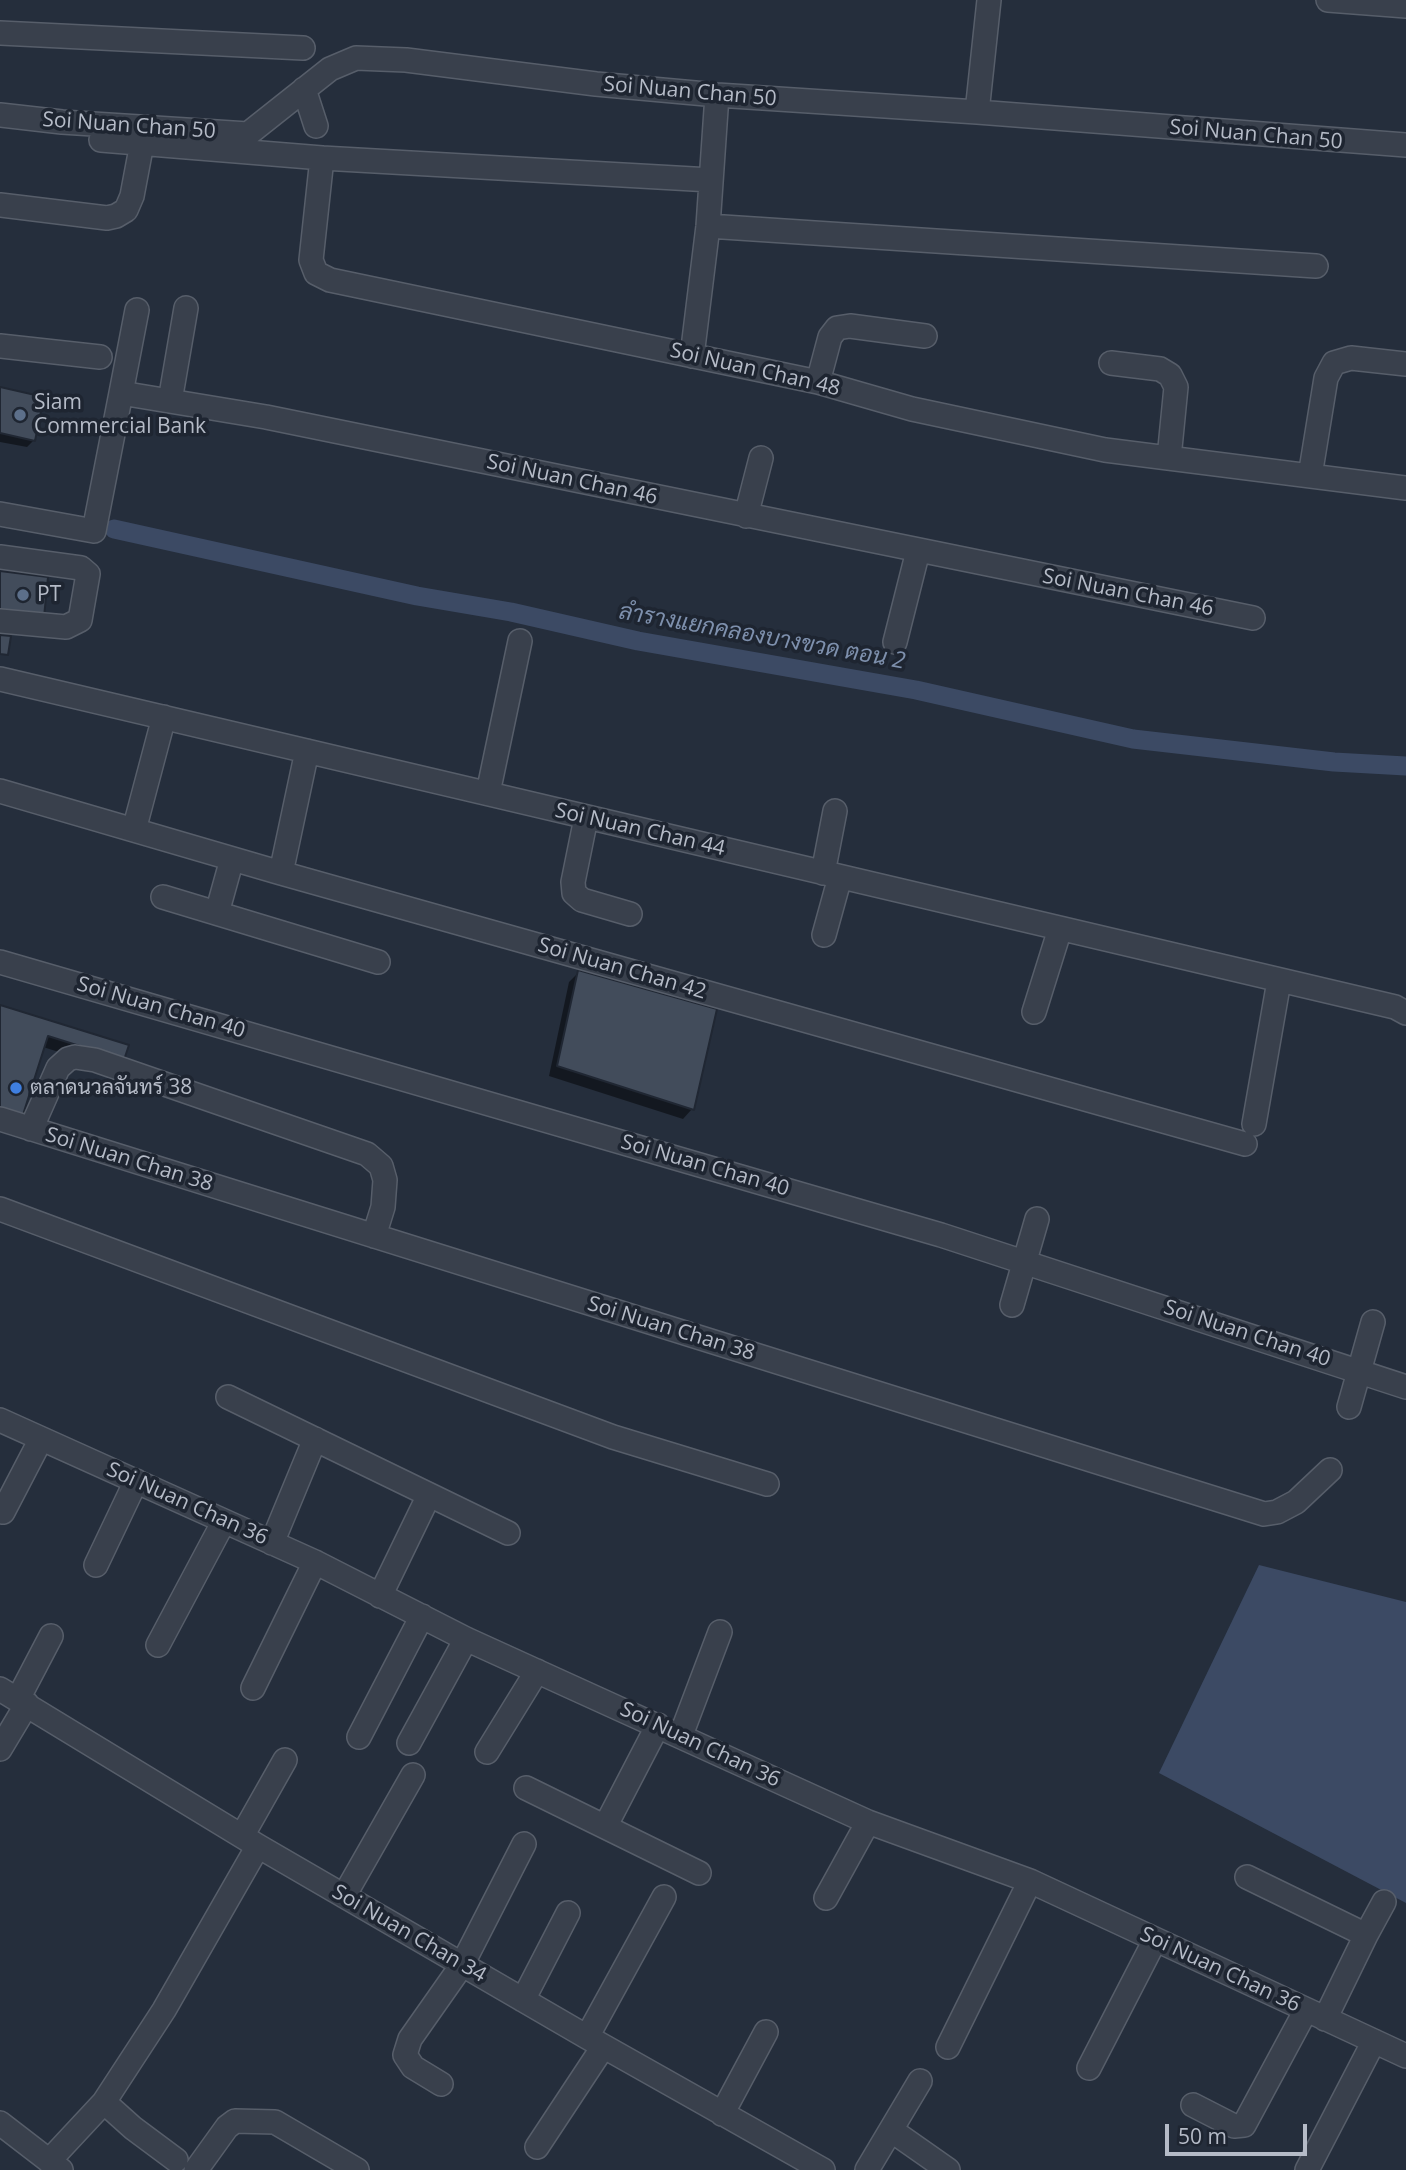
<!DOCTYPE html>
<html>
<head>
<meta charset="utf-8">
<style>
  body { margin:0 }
  #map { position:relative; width:1406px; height:2170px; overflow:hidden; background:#252e3c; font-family:"Open Sans",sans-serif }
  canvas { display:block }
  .scale { position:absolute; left:1165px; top:2124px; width:142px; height:32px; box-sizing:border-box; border:4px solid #b5bbc7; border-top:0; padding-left:9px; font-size:21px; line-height:24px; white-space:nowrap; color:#b5bbc7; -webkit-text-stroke:5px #1e2531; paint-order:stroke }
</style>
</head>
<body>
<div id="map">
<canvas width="1406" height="2170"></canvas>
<div class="scale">50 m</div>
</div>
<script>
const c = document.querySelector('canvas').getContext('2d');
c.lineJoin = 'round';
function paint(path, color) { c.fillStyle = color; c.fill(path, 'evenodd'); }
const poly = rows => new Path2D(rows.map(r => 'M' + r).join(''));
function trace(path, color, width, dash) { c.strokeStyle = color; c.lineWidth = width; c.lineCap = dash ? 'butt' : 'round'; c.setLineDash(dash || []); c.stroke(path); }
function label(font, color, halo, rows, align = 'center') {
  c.font = font + ' "Open Sans",Sarabun,sans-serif'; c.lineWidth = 7; c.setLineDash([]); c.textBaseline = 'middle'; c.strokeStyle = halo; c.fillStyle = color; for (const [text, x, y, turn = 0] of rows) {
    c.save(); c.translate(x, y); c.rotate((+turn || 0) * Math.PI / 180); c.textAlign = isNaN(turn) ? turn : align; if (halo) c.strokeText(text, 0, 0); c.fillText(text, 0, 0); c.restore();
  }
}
paint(poly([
  [1259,1565,1406,1602,1406,1903,1159,1773]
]), '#3c4a64');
paint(poly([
  [0,389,34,440,27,447,0,442],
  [579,972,692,1109,683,1119,549,1076,569,982],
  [0,1007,127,1046,113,1069,43,1047]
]), '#0007');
trace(poly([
  [114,529,417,596,511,612,638,641,916,690,1133,739,1334,762,1406,766]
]), '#3c4a64', 19);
const building = poly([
  [0,387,44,397,35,441,0,433,0,387],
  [0,571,48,577,44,617,0,613,0,571],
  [0,635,11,636,8,655,0,654,0,635],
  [578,970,717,1009,694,1110,557,1066,578,970],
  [0,1005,129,1045,124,1060,48,1036,21,1121,0,1115,0,1005]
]);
paint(building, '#424c5b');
trace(building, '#202733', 2);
const minor = poly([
  [1328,0,1406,6],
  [0,33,303,48],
  [304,89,316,126],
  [977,112,989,0],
  [0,115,62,122,248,134,330,69,356,58,406,60,596,84,717,95,977,112,1406,145],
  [101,140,322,158,711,180],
  [322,158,311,260,316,273,330,280,818,382,912,409,1105,450,1406,488],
  [0,205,107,218,116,216,126,210,132,196,142,143],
  [708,226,1316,266],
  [0,346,100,357],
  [692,356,708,226,717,95],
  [1111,363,1160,369,1170,375,1176,387,1169,458],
  [818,382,830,337,837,328,850,326,925,336],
  [121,393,137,310],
  [170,401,186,308],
  [1310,476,1326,378,1334,363,1351,358,1406,364],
  [0,514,94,531,121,393,266,417,1253,618],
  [746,516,761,458],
  [0,557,81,568,88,574,80,620,66,627,0,621],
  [895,642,918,551],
  [0,679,1395,1007,1406,1013],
  [0,791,281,873,1245,1144],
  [488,793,520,641],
  [586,818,573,882,574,893,582,900,630,914],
  [134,830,164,717],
  [281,873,307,751],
  [823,873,835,811],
  [163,897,378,962],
  [217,913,232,859],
  [824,935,840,877],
  [0,962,941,1235,1406,1387],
  [1034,1012,1060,929],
  [0,1119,1264,1514,1277,1512,1296,1502,1330,1470],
  [1254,1124,1279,981],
  [31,1129,58,1068,68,1059,75,1057,95,1060,367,1154,381,1166,385,1180,383,1207,374,1236],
  [0,1209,613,1437,767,1484],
  [1012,1305,1037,1219],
  [228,1397,508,1533],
  [1349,1407,1373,1322],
  [0,1420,315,1562,466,1639,868,1822,1030,1881,1406,2056],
  [3,1512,41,1439],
  [272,1543,315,1439],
  [96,1565,136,1481],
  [380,1596,429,1495],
  [158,1645,224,1521],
  [253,1688,315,1562],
  [0,1689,258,1846,587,2037,823,2170],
  [18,1699,51,1636],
  [681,1735,720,1632],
  [359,1737,422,1616],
  [409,1743,466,1639],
  [0,1749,27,1704],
  [487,1752,537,1671],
  [526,1788,699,1873],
  [606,1825,658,1725],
  [242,1836,285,1760],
  [1247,1877,1366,1935,1325,2019],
  [344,1896,413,1775],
  [826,1898,868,1822],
  [1366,1935,1384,1902],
  [523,2000,568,1913],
  [587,2037,664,1897],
  [948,2047,1030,1881],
  [1089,2068,1155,1940],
  [441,2084,413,2067,405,2055,410,2039,462,1965,524,1844],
  [104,2102,133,2128,176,2160],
  [1193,2105,1234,2126,1244,2125,1306,2010],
  [722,2114,766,2032],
  [0,2123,61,2170],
  [891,2130,948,2170],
  [537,2147,603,2047],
  [49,2161,104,2102,164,2010,258,1846],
  [196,2170,227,2127,235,2121,275,2122,357,2170],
  [867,2170,920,2081],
  [1307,2170,1374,2041]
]);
trace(minor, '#575e6a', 26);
trace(minor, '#39404c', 23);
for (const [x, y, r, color] of [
  [20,415,7,"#5c6f8a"],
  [23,595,7,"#5c6f8a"],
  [16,1088,7,"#3f7fe0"]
]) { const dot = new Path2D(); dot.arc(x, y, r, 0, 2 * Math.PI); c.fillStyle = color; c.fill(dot); trace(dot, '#1e2531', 2.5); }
label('21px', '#b5bbc7', '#1e2531', [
  ["Soi Nuan Chan 50",690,92,5],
  ["Soi Nuan Chan 50",129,126,4],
  ["Soi Nuan Chan 50",1256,135,5],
  ["Soi Nuan Chan 48",755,370,13],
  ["Soi Nuan Chan 46",572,480,12],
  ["Soi Nuan Chan 46",1128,593,11],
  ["Soi Nuan Chan 44",640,830,13],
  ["Soi Nuan Chan 42",622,969,16],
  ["Soi Nuan Chan 40",161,1008,16],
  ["Soi Nuan Chan 38",129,1160,17],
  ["Soi Nuan Chan 40",705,1166,16],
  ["Soi Nuan Chan 38",671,1329,17],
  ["Soi Nuan Chan 40",1247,1334,18],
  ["Soi Nuan Chan 36",187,1504,24],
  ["Soi Nuan Chan 36",700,1745,25],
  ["Soi Nuan Chan 34",409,1934,30],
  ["Soi Nuan Chan 36",1220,1970,25]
]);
label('21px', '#b5bbc7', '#1e2531', [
  ["Siam",34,403],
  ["Commercial Bank",34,427],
  ["PT",37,595],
  ["ตลาดนวลจันทร์ 38",30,1088]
], 'left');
label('italic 23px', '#7e90ad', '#1e2531', [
  ["ลำรางแยกคลองบางขวด ตอน 2",762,637,10]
]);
</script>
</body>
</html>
